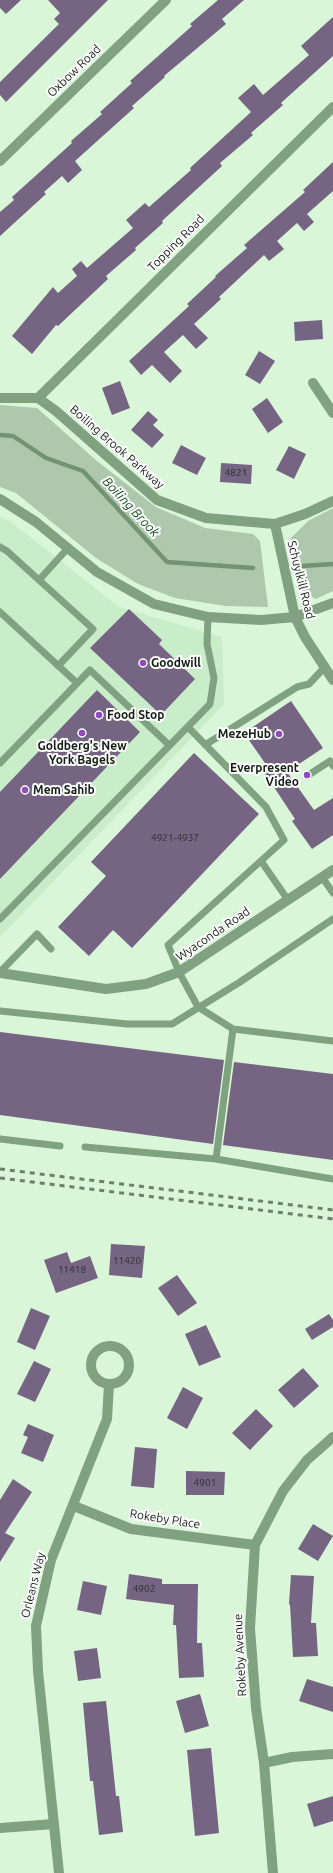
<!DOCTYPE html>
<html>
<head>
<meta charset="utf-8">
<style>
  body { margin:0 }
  canvas { display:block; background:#d9f6d9 }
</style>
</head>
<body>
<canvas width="333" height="1873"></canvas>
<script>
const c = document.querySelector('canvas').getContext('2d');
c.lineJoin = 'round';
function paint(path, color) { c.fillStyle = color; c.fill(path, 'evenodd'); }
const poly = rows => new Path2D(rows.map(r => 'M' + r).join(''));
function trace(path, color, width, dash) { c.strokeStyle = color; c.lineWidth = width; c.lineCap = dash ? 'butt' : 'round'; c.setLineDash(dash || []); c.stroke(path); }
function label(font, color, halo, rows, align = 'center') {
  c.font = font + ' Ubuntu,sans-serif'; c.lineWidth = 4; c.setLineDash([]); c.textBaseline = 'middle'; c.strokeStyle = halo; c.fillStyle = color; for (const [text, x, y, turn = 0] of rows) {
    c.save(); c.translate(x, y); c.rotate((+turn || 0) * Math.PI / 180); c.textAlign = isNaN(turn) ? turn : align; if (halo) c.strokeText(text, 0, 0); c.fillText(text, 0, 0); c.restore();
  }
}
paint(poly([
  [0,517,11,522,119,607,222,637,224,704,0,937]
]), '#c9ecc9');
paint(poly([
  [0,405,37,408,97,461,156,507,205,528,253,534,260,541,268,607,226,606,175,598,138,584,96,558,16,493,0,487],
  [333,508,333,591,316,599,302,592,291,538,308,521]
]), '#aec8ae');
trace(poly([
  [0,435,13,436,46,458,83,471,167,562,253,568],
  [302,566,333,564]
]), '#729473', 4.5);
paint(poly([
  [0,0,21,0,6,14,0,8],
  [48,0,108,0,6,102,0,95,0,82,59,24,54,19,60,13],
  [218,0,244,0,222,19,226,24,164,76,165,77,132,106,134,108,75,161,82,170,68,183,62,176,44,192,46,194,0,236,0,212,14,200,12,197,72,143,71,141,102,114,100,112,132,83,130,81,192,26,190,24],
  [333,17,333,56,281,103,283,105,251,133,253,135,220,163,222,166,162,221,163,223,135,248,136,250,106,276,108,279,58,326,56,325,32,354,12,336,53,287,58,293,77,276,72,269,81,261,87,268,133,228,126,220,145,203,149,207,191,170,190,168,251,112,238,98,254,84,263,95,309,55,301,46],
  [333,162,333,191,307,214,314,222,304,231,297,223,277,241,284,249,269,261,264,255,219,297,221,299,194,324,208,338,196,349,183,335,164,352,182,371,170,383,152,365,141,375,129,361,189,306,187,304,216,277,215,276,247,248,244,245,305,192,303,190],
  [322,320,323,339,295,341,294,322],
  [259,351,275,361,260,384,245,375],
  [120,381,130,408,112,415,102,388],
  [267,398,283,422,268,433,252,409],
  [148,411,158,420,153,425,164,435,152,448,131,430],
  [181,445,206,458,197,475,172,463],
  [289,446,306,454,294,479,276,470],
  [221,463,252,465,251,484,220,482],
  [129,609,162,640,159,644,195,679,161,715,90,648],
  [97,690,140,732,0,879,0,792],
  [291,701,323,748,287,772,314,810,333,798,333,835,312,849,292,821,295,819,262,769,267,766,244,733],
  [194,753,259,814,132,948,113,930,89,956,58,927,106,876,91,862],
  [0,1032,224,1060,213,1144,0,1115],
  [234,1062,333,1074,333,1160,223,1145],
  [111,1244,145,1246,142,1278,109,1275],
  [67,1252,71,1263,90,1256,98,1278,56,1293,44,1260],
  [177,1275,197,1303,178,1316,158,1288],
  [31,1308,50,1316,35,1350,17,1342],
  [329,1314,333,1320,333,1327,312,1340,305,1329],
  [206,1325,221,1357,199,1366,185,1334],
  [34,1361,51,1369,35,1402,17,1394],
  [303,1368,319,1386,294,1408,278,1390],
  [183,1387,203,1398,187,1429,167,1418],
  [256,1409,273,1426,250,1450,232,1433],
  [28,1424,54,1435,43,1462,21,1453,28,1437,23,1435],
  [135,1447,157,1449,154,1488,131,1486],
  [186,1471,225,1472,224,1495,186,1495],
  [13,1479,32,1492,5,1533,15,1538,0,1562,0,1500],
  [313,1524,333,1536,318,1561,298,1549],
  [129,1574,162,1579,162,1584,198,1584,197,1643,202,1643,204,1677,179,1678,176,1625,173,1625,174,1605,126,1599],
  [291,1575,314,1576,311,1623,316,1623,318,1656,293,1657,290,1605,289,1604],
  [83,1581,107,1586,101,1615,77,1610],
  [97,1648,101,1678,78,1681,74,1651],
  [307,1679,333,1687,333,1712,299,1701],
  [200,1694,209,1726,185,1733,176,1701],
  [106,1701,116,1796,119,1796,123,1832,99,1835,93,1781,90,1781,83,1703],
  [211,1748,219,1833,195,1836,187,1750],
  [333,1796,333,1821,314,1827,307,1804]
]), '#756582');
trace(poly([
  [0,547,7,551,93,629,58,666],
  [39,580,68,548],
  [0,612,77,683],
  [188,727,266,807,284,840,168,945,179,972,198,1007,233,1029,333,1041],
  [205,745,297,687,309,684,325,667],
  [0,763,90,670,169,745],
  [307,776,330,761,333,766],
  [261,861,288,900],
  [322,877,333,893],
  [0,919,210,704,214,678,207,644,208,617],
  [0,972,37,934,51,949],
  [0,1011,127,1024,172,1024,240,982,333,919],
  [0,1139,60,1146],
  [85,1147,216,1159,233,1029],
  [216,1159,333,1179]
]), '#80a281', 7);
trace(poly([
  [0,161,166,0],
  [313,383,333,413],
  [38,398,333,107],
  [275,524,305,514,333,501],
  [295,617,333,603],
  [0,973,106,989,146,984,179,972,333,870],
  '91 1365a19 19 0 1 1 38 0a19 19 0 1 1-38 0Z',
  [74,1506,131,1529,255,1545],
  [264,1763,292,1757,333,1754],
  [0,1828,54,1824],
  [59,1873,38,1671,36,1626,51,1560,107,1419,109,1384],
  [273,1873,264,1763,256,1708,250,1628,255,1545,283,1491,307,1460,333,1437]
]), '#80a281', 10);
trace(poly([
  [0,398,38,398,56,411,157,500,206,518,275,524,295,617,305,637,333,680],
  [0,499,36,522,97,572,154,604,208,617,261,620,295,617]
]), '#80a281', 10);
trace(poly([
  [0,1169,333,1210],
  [0,1178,333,1219]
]), '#6d806d', 3, [5, 5]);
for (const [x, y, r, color] of [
  [143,663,4,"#8f4abd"],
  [99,715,4,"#8f4abd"],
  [82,733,4,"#8f4abd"],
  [279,734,4,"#8f4abd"],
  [307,775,4,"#8f4abd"],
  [25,790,4,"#8f4abd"]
]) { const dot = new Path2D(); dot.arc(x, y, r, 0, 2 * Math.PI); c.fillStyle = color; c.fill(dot); trace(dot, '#fff', 1.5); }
label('10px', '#2c302f', null, [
  ["4821",236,473],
  ["4921-4937",175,838],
  ["11420",127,1261],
  ["11418",72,1270],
  ["4901",205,1483],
  ["4902",144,1589]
]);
label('12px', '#131e13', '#fff', [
  ["Oxbow Road",74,71,-44],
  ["Topping Road",176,243,-45],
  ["Boiling Brook Parkway",117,447,41],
  ["Schuylkill Road",301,580,76],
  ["Wyaconda Road",213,934,-34],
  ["Rokeby Place",165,1519,9],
  ["Orleans Way",33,1585,-76],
  ["Rokeby Avenue",240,1655,-93]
]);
label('bold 12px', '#131e13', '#fff', [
  ["Goodwill",151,663],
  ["Food Stop",107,715],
  ["MezeHub",271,734,"right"],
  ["Goldberg's New",82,746,"center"],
  ["York Bagels",82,760,"center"],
  ["Everpresent",299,768,"right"],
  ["Video",299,782,"right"],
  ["Mem Sahib",33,790]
], 'left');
label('italic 13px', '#0e4e18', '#fff', [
  ["Boiling Brook",131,507,47]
]);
</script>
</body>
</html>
